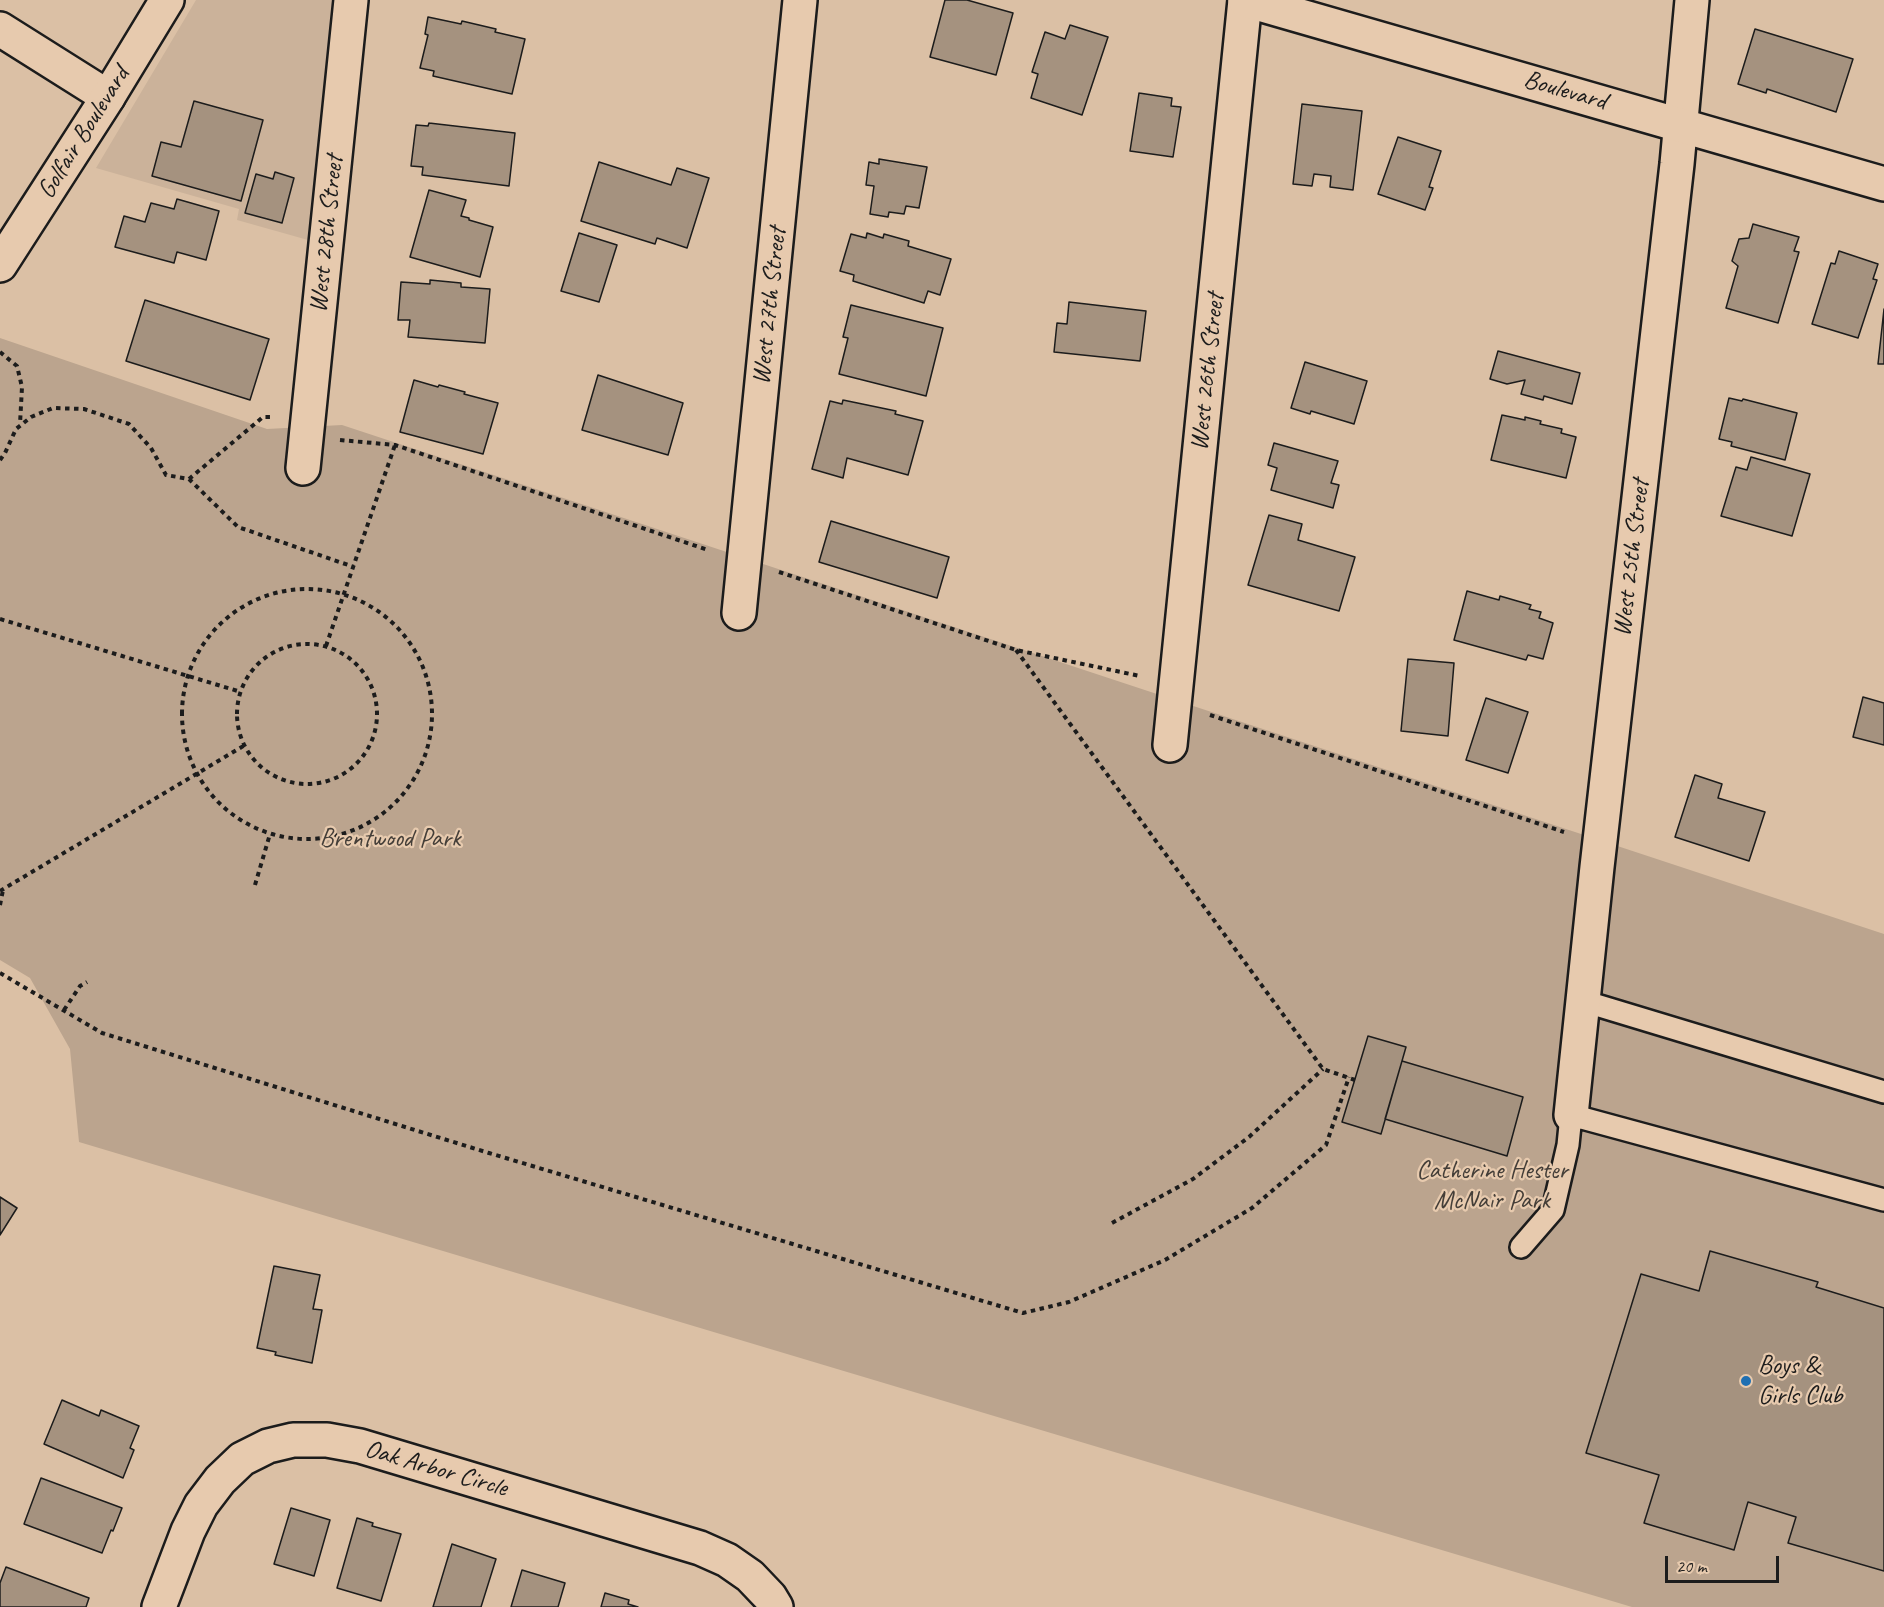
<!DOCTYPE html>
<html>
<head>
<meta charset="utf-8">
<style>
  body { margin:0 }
  #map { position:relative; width:1884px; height:1607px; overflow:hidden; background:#dbc0a5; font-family:Caveat,sans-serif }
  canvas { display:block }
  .scale { position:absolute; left:1665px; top:1556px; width:114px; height:27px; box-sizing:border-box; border:3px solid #1c1c1c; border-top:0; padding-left:8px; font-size:18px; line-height:21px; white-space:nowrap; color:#1c1c1c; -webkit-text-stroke:4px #e7caae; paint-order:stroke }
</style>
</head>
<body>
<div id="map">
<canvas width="1884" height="1607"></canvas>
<div class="scale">20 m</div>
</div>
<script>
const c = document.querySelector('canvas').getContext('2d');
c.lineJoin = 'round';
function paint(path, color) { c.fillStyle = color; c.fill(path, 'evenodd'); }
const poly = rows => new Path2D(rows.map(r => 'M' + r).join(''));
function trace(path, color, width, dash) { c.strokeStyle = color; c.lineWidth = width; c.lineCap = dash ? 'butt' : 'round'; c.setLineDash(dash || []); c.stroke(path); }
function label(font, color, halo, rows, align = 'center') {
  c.font = font + ' Caveat,sans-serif'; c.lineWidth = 4.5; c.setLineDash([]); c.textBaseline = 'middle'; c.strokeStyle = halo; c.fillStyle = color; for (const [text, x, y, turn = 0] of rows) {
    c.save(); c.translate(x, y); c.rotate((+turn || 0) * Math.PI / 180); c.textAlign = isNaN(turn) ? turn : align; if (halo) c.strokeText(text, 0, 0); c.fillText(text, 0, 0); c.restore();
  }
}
paint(poly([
  [196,0,333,0,308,240,237,220,239,209,96,168]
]), '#cbb29a');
paint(poly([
  [0,338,267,429,342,425,1884,934,1884,1607,1632,1607,79,1142,70,1049,30,978,0,960]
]), '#bba48e');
const building = poly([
  [945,0,967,0,1013,13,996,75,930,57,945,0],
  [428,17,461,24,462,21,496,29,495,32,525,39,512,94,433,76,434,71,420,68,428,35,425,34,428,17],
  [1070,25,1108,37,1082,115,1031,98,1038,74,1032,72,1045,32,1065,39,1070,25],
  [1755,29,1853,59,1836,112,1767,89,1766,93,1738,84,1755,29],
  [1139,93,1172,98,1171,106,1181,107,1173,157,1130,151,1139,93],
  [194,101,263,120,241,201,152,176,161,142,181,147,194,101],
  [1302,104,1362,111,1353,190,1330,187,1331,176,1314,174,1312,186,1293,184,1302,104],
  [429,123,515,133,509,186,422,175,423,167,411,166,416,125,428,126,429,123],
  [1398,137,1441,151,1429,187,1433,188,1425,210,1378,194,1398,137],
  [879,159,927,167,919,208,906,206,904,214,889,212,888,217,870,214,874,186,866,185,869,162,879,164,879,159],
  [599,162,671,185,677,168,709,178,687,248,657,238,655,244,581,221,599,162],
  [275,172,294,178,282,223,245,213,256,174,273,179,275,172],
  [429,190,466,200,461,216,469,218,469,220,493,227,480,277,410,257,429,190],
  [177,199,219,211,206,260,177,252,174,263,115,247,124,216,145,222,151,203,174,209,177,199],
  [1753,224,1799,237,1794,251,1799,252,1778,323,1726,308,1738,266,1732,261,1739,239,1749,238,1753,224],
  [579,233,617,245,599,302,561,291,579,233],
  [867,233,883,238,884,234,909,241,908,246,951,259,940,295,928,291,924,303,853,281,854,275,840,271,851,234,866,238,867,233],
  [1839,251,1878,264,1873,279,1877,280,1858,338,1812,324,1831,263,1835,264,1839,251],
  [430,280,461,283,461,287,490,289,485,343,408,337,410,320,398,320,401,282,430,284,430,280],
  [145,300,269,339,250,400,126,361,145,300],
  [1069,302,1146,311,1140,361,1054,352,1057,323,1067,324,1069,302],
  [851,305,943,328,926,396,839,374,848,338,843,337,851,305],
  [1884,309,1884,364,1878,364,1884,309],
  [1498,351,1580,373,1572,404,1544,396,1543,400,1521,394,1525,380,1507,384,1490,379,1498,351],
  [1305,362,1367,381,1354,424,1311,411,1310,414,1291,408,1305,362],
  [598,375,683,403,668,455,582,430,598,375],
  [414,380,438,387,439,385,465,392,464,394,498,403,483,454,400,432,414,380],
  [1729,398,1742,401,1743,399,1797,413,1785,460,1731,446,1732,442,1719,439,1729,398],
  [843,400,896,411,895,414,923,421,908,475,847,458,843,478,812,469,830,401,842,404,843,400],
  [1502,415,1525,420,1525,417,1541,421,1540,424,1562,429,1561,433,1576,437,1566,478,1491,460,1502,415],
  [1274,443,1338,461,1331,483,1339,485,1333,508,1271,490,1277,468,1268,465,1274,443],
  [1751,457,1810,474,1792,536,1721,516,1736,467,1747,470,1751,457],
  [1269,515,1302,524,1298,540,1355,557,1339,611,1248,585,1269,515],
  [831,521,949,557,937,598,819,562,831,521],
  [1467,591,1499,600,1500,596,1531,605,1529,609,1541,612,1539,618,1553,623,1543,659,1528,655,1526,660,1454,640,1467,591],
  [1408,659,1454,663,1448,736,1401,731,1408,659],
  [1863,697,1884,703,1884,745,1853,737,1863,697],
  [1486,698,1528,712,1508,773,1466,760,1486,698],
  [1695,775,1722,784,1718,798,1765,812,1749,861,1675,837,1695,775],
  [1368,1036,1406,1047,1381,1134,1342,1122,1368,1036],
  [1402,1061,1523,1097,1507,1156,1385,1119,1402,1061],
  [0,1197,17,1208,0,1235,0,1197],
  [1710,1251,1818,1282,1816,1287,1884,1308,1884,1571,1788,1543,1796,1517,1748,1502,1734,1550,1644,1523,1659,1475,1586,1453,1641,1274,1699,1291,1710,1251],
  [274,1266,320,1275,313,1309,322,1310,312,1363,275,1355,276,1352,257,1348,274,1266],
  [62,1400,99,1416,101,1410,139,1426,130,1448,134,1450,123,1478,44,1444,62,1400],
  [41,1478,122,1508,113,1531,111,1530,102,1553,24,1524,41,1478],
  [291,1508,330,1520,314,1576,274,1564,291,1508],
  [357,1518,373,1523,372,1526,401,1534,381,1601,337,1588,357,1518],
  [452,1544,496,1559,481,1607,433,1607,452,1544],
  [6,1567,89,1598,86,1607,0,1607,0,1583,6,1567],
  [522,1570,565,1583,558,1607,511,1607,522,1570],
  [605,1593,629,1600,628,1604,638,1607,601,1607,605,1593]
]);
paint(building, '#a5927f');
trace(building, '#1c1c1c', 1.5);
const lane = poly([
  [1583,1001,1884,1092],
  [1521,1247,1553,1210,1568,1145,1571,1115,1884,1200]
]);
const street = poly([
  [0,29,108,97],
  [303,468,351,0],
  [739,613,800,0],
  [1170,745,1245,0],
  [1571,1115,1597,867,1677,164,1692,0],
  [159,1607,188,1531,201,1505,220,1480,242,1459,268,1446,293,1440,327,1440,360,1446,700,1548,727,1560,750,1576,770,1597,776,1607]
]);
const secondary = poly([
  [1245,0,1884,184],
  [0,265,108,97,167,0]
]);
trace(lane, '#1c1c1c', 26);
trace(street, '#1c1c1c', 38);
trace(secondary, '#1c1c1c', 38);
trace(poly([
  [0,352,17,366,22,387,20,424],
  [340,440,395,445,708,550],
  [0,460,5,453,16,429,31,417,53,408,84,409,129,424,151,448,166,475,189,479,238,527,354,567],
  [189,479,263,417,271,417],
  [779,572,1016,650,1140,676],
  '182 714a125 125 0 1 1 250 0a125 125 0 1 1-250 0Z',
  [0,619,241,692],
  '237 714a70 70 0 1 1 140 0a70 70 0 1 1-140 0Z',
  [326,646,395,445],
  [1016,650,1323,1069,1355,1080],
  [1210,715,1564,832],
  [255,885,270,834],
  [0,891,245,745],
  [0,905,3,890],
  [0,973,102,1033,489,1153,1023,1313,1069,1302,1165,1260,1252,1208,1326,1145,1349,1077],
  [64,1010,80,986,87,982],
  [1112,1223,1193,1179,1249,1137,1323,1069]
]), '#1c1c1c', 4, [4.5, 4.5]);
trace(lane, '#e7caae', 21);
trace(street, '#e7caae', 33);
trace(secondary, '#e7caae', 33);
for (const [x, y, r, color] of [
  [1746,1381,6,"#1f6fb2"]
]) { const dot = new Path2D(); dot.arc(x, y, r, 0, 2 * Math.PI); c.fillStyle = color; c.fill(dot); trace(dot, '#e7caae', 2); }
label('26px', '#1c1c1c', '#e7caae', [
  ["Boulevard",1565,91,16],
  ["Golfair Boulevard",84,133,-58],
  ["West 28th Street",327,234,-84],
  ["West 27th Street",770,306,-84],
  ["West 26th Street",1208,372,-84],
  ["West 25th Street",1632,558,-83],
  ["Oak Arbor Circle",436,1469,16]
]);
label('26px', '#443e38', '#e7caae', [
  ["Brentwood Park",390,839],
  ["Catherine Hester",1492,1171],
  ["McNair Park",1492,1201]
]);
label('26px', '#1c1c1c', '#e7caae', [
  ["Boys &",1758,1366],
  ["Girls Club",1758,1396]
], 'left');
</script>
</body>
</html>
